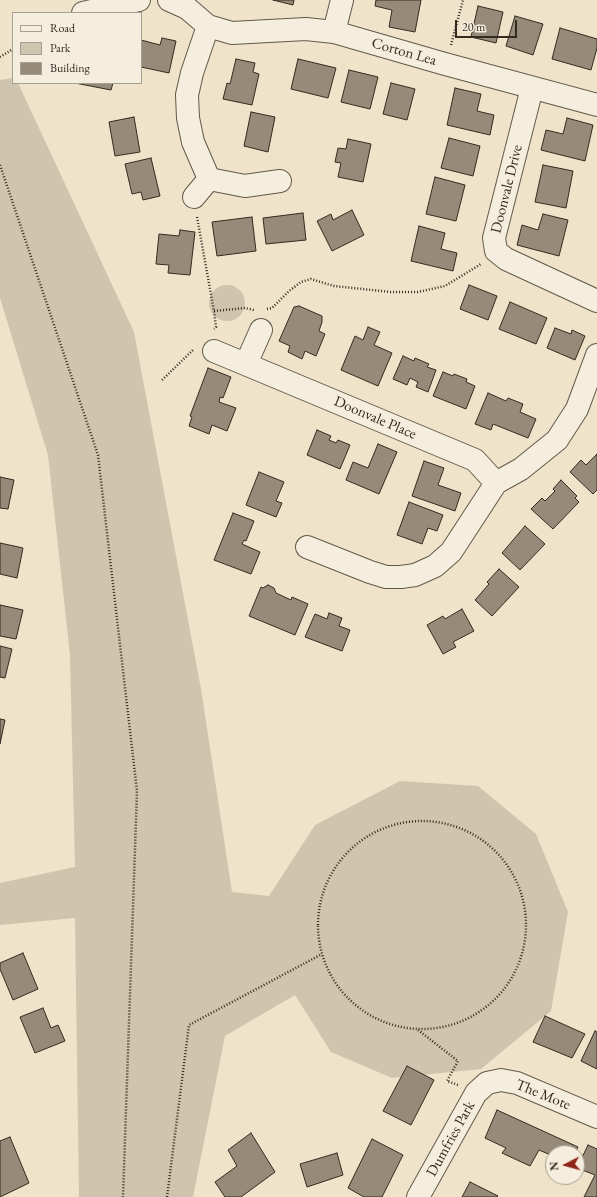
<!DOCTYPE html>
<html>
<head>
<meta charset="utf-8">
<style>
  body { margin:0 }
  #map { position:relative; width:597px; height:1197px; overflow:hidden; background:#efe3ca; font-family:"EB Garamond",serif }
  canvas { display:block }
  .legend { position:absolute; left:12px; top:12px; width:130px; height:72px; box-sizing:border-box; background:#f5eddd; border:1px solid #a79f91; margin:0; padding:5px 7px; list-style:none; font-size:12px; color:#332b20 }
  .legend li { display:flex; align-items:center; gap:8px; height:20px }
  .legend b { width:20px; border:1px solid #a79f91 }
  .north { position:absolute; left:545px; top:1145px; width:40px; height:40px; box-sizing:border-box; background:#f5eddd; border:1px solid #a79f91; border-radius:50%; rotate:264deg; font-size:11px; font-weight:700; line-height:16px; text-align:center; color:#332b20 }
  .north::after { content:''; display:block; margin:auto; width:14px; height:18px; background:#8f2418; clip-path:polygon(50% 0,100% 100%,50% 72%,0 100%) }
  .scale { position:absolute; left:455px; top:20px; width:62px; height:18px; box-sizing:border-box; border:2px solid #332b20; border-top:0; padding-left:5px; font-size:12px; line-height:14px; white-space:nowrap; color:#332b20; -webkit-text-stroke:3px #f5eddd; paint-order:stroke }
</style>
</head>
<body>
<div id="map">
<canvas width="597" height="1197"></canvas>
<ul class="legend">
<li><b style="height:5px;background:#f5eddd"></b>Road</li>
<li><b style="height:11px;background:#cfc4ad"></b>Park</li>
<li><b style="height:11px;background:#958b78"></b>Building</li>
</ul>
<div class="north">N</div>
<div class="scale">20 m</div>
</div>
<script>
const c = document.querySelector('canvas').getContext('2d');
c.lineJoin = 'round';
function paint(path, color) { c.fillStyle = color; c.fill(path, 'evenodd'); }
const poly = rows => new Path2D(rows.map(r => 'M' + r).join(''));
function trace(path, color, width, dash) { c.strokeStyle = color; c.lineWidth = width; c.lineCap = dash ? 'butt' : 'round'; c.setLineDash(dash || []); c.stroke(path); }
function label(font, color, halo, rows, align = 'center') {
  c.font = font + ' "EB Garamond",serif'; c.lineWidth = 3.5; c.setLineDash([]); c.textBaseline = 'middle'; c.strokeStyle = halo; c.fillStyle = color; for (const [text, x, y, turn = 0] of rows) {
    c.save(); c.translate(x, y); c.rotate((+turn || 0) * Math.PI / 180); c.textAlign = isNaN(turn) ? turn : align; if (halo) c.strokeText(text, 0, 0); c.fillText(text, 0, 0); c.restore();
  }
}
paint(poly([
  [13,78,13,83,18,83,134,332,201,689,232,892,269,896,315,825,400,781,478,786,536,834,568,912,551,1011,481,1069,392,1078,331,1052,295,995,225,1036,193,1197,79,1197,75,918,0,925,0,883,75,867,70,655,48,455,0,298,0,80],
  '209 303a18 18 0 1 1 36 0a18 18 0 1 1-36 0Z'
]), '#cfc4ad');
const building = poly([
  [273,0,294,0,293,5,273,0],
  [376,0,421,0,415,32,389,27,392,10,375,6,376,0],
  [478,6,503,12,496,43,471,37,478,6],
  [515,16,543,24,533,55,506,46,515,16],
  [560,28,597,39,597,48,591,70,552,59,560,28],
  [162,38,176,41,169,73,141,67,141,40,160,45,162,38],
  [236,59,255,63,253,72,259,74,252,105,223,99,227,83,230,84,236,59],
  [298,59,336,68,328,98,291,89,298,59],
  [349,70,378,77,370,109,341,102,349,70],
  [75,83,113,83,111,90,75,83],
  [391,83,415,89,407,120,383,114,391,83],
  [455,88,481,94,477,111,494,115,490,135,447,125,455,88],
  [251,112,275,117,268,152,244,146,251,112],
  [134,117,140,152,115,156,109,122,134,117],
  [567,118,593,125,585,161,541,150,546,130,563,134,567,118],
  [449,138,480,146,473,176,441,168,449,138],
  [348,139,371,144,363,182,338,177,341,163,335,162,338,148,346,149,348,139],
  [151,158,160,196,143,200,141,192,132,194,125,164,151,158],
  [543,165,573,171,566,208,535,202,543,165],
  [435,177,465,185,456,221,426,214,435,177],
  [352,210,364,235,332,251,317,221,331,214,333,220,352,210],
  [303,213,306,240,266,244,263,218,303,213],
  [543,214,568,220,559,256,517,245,522,225,538,230,543,214],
  [252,217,256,251,217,256,212,222,252,217],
  [419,226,445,233,441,249,457,253,453,271,411,261,419,226],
  [180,230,195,232,190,275,168,273,169,265,156,264,159,234,179,236,180,230],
  [469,285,497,296,488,320,460,309,469,285],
  [510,302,547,318,536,344,499,329,510,302],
  [299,306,322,316,322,322,319,331,325,334,316,356,305,351,302,359,288,352,290,346,279,341,294,307,299,306],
  [368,327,380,332,374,345,392,353,378,386,341,370,355,336,363,340,368,327],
  [555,328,571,334,572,330,585,336,575,360,547,348,555,328],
  [403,356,414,361,415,358,429,364,427,367,436,370,428,392,416,387,418,382,410,378,407,385,393,379,403,356],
  [208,368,231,377,223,398,220,397,219,402,236,408,227,431,212,425,209,434,189,426,192,417,190,416,208,368],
  [443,372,453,376,454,374,467,379,466,382,475,386,466,409,433,396,443,372],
  [488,393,506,401,508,398,523,404,520,412,536,419,528,438,493,424,491,430,475,424,488,393],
  [317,430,331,436,329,440,336,443,338,440,350,445,340,469,307,455,317,430],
  [378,444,397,452,379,494,346,480,353,462,368,468,378,444],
  [597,454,597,490,593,494,570,472,581,460,586,465,597,454],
  [424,461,444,468,438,485,461,493,455,511,412,496,424,461],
  [259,472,284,482,276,501,282,503,276,517,246,505,259,472],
  [0,477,14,480,8,509,0,508,0,477],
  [561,480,577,496,575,498,579,502,553,529,531,509,542,498,545,501,555,491,553,489,561,480],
  [409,502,443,515,437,531,428,528,422,544,397,535,409,502],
  [233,513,254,521,246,541,244,540,242,544,260,552,251,574,214,560,233,513],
  [525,526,545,544,520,570,502,553,525,526],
  [0,543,23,548,17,578,0,574,0,543],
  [499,569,519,587,492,616,475,600,489,584,487,582,499,569],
  [268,585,274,588,276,593,291,600,292,597,308,604,295,635,249,616,261,587,263,588,268,585],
  [0,605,23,610,16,639,0,636,0,605],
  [462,609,474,631,453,642,456,647,443,654,427,625,443,616,445,619,462,609],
  [329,613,342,618,339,626,350,630,342,651,305,637,315,614,327,619,329,613],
  [0,646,12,649,5,678,0,677,0,646],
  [0,719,5,720,0,744,0,719],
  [23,953,38,989,13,1000,0,969,0,963,23,953],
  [43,1008,51,1028,58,1025,65,1041,35,1053,20,1017,43,1008],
  [545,1016,585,1034,572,1058,533,1042,545,1016],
  [595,1031,597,1032,597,1069,581,1061,595,1031],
  [407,1066,434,1080,411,1125,383,1111,407,1066],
  [497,1110,578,1147,575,1153,553,1153,553,1156,539,1150,530,1166,502,1153,506,1148,485,1138,497,1110],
  [251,1133,275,1172,241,1197,225,1197,215,1182,237,1166,228,1150,251,1133],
  [10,1137,29,1183,0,1197,0,1141,10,1137],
  [372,1139,403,1155,382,1197,364,1197,348,1188,372,1139],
  [588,1145,597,1149,597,1197,584,1197,595,1175,577,1168,588,1145],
  [337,1153,343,1175,307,1187,300,1164,337,1153],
  [470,1182,498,1196,497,1197,462,1197,470,1182]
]);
paint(building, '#958b78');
trace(building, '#332b20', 1);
const street = poly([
  [169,0,187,8,208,26,232,33,306,29,334,32,445,64,597,105],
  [83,13,139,0],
  [208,26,192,73,187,95,188,118,193,142,209,179,245,186,280,181],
  [334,32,342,0],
  [532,88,494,238,496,251,506,259,597,301],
  [194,197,209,179],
  [214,351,475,460,496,483],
  [246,364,261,330],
  [307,547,370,572,386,577,401,577,415,575,435,566,451,552,496,483,521,469,557,440,577,409,597,355],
  [418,1197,476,1093,487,1083,501,1080,517,1083,597,1117]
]);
trace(street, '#62594a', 24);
trace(poly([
  [451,45,463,0],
  [0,57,13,49],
  [0,165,98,455,137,791,123,1197],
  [197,217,214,311,216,327,214,329],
  [267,309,272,308,289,291,301,282,311,279,334,286,391,292,418,292,445,286,481,264],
  [214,311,245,308,254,310],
  [162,380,193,350],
  '318 925a104 104 0 1 1 208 0a104 104 0 1 1-208 0Z',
  [418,1030,458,1061,447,1081,458,1085],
  [167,1197,189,1025,322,954]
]), '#332b20', 2.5, [1, 2]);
trace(street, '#f5eddd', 22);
label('15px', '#332b20', '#f5eddd', [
  ["Corton Lea",404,52,16],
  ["Doonvale Drive",507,189,-76],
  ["Doonvale Place",375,418,23],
  ["The Mote",543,1095,22],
  ["Dumfries Park",451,1139,-61]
]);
</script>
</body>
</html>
